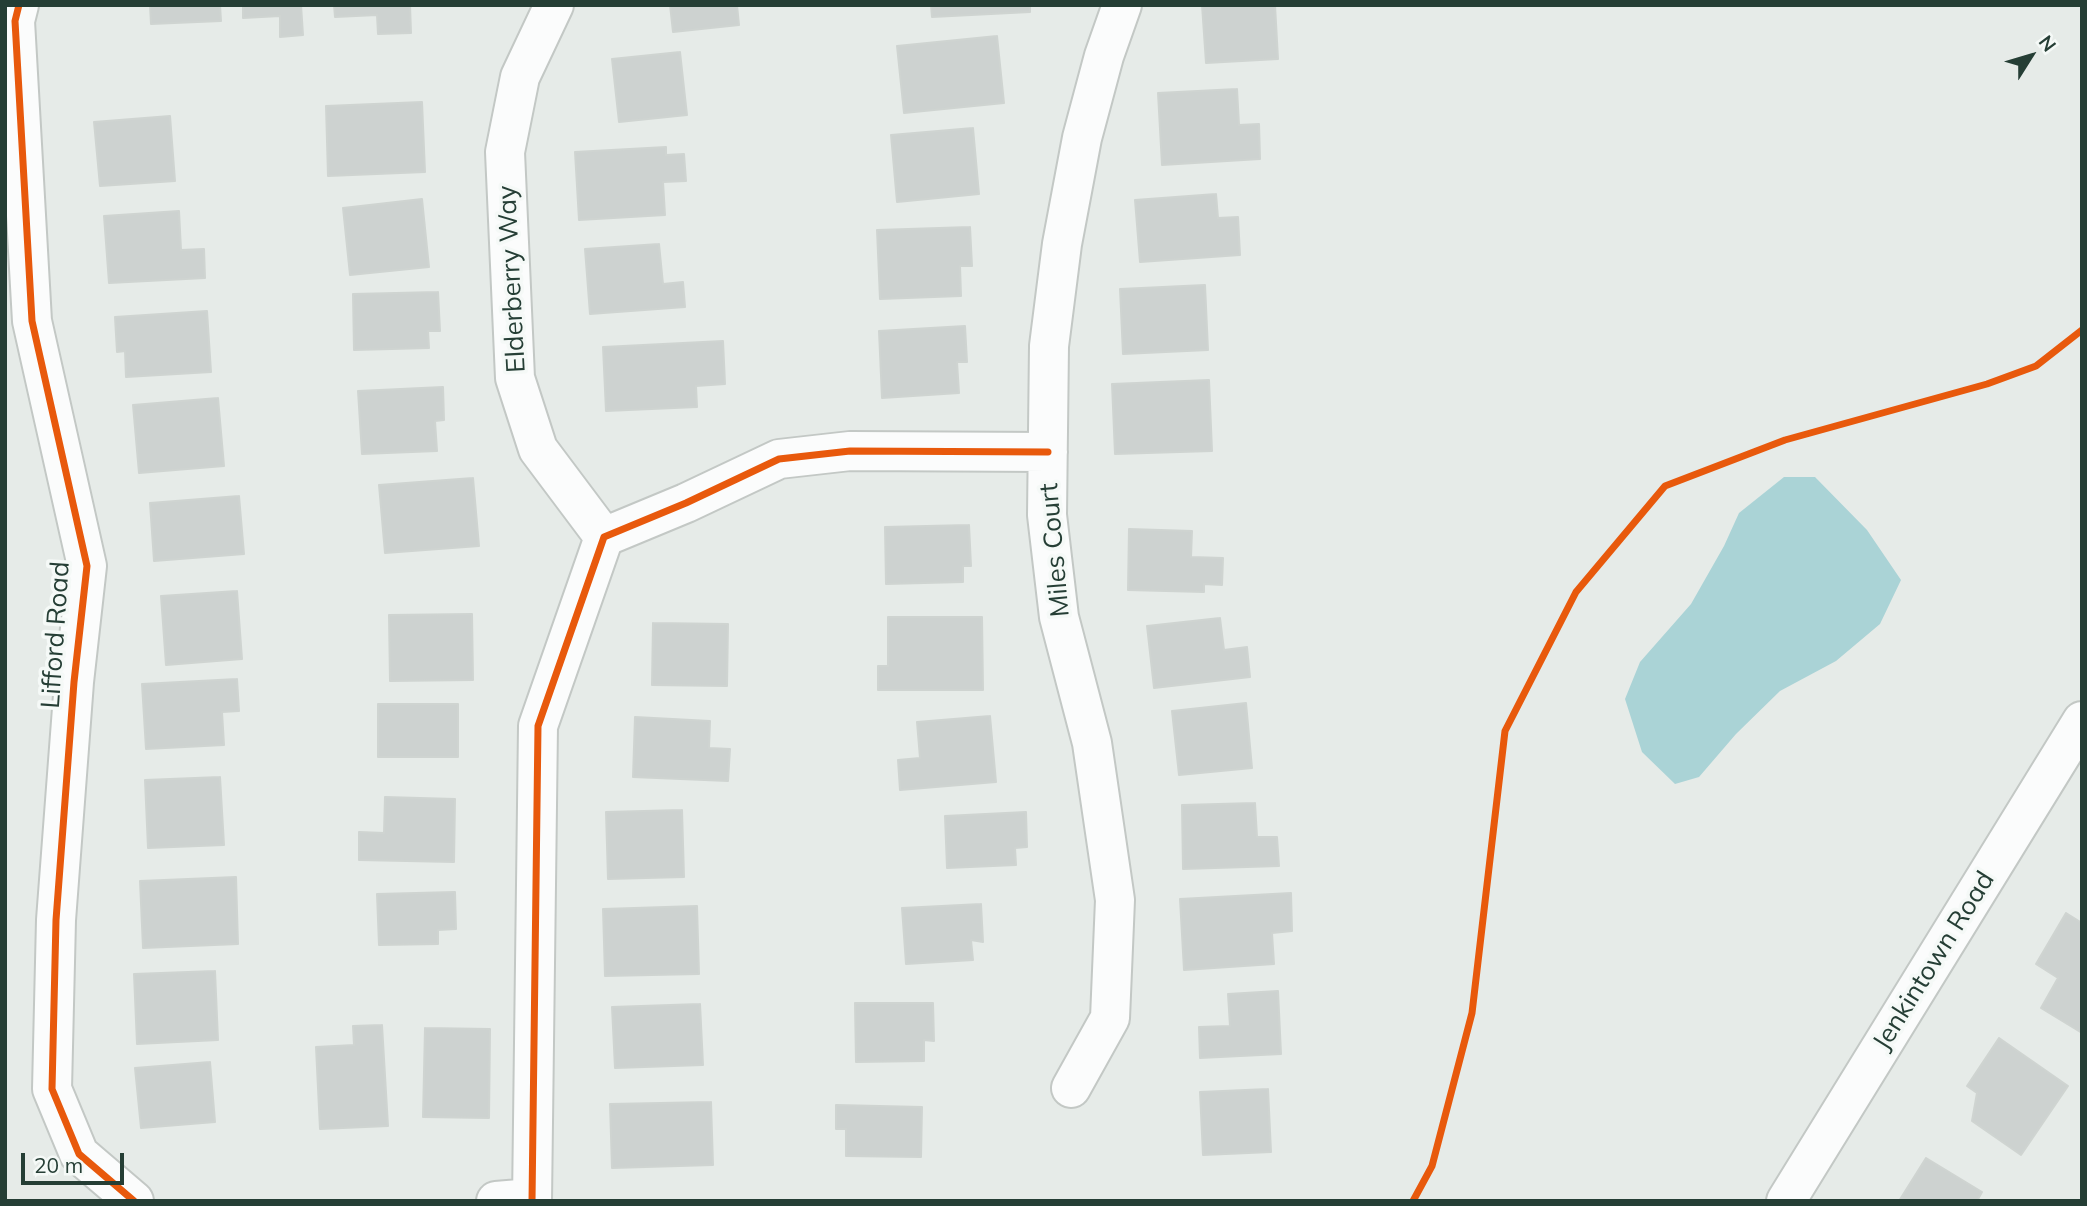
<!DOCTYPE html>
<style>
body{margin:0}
#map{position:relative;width:2087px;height:1206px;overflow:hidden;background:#e6ebe8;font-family:Mulish,sans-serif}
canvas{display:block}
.frame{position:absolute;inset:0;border:7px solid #253e35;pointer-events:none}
.north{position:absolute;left:1996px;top:21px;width:70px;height:70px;-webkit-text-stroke:5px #f5f9f7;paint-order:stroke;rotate:53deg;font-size:19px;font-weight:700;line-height:28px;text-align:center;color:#253e35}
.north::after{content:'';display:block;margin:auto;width:24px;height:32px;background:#253e35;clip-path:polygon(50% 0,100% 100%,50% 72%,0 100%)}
.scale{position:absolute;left:21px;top:1153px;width:103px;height:32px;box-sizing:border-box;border:4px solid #253e35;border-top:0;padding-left:9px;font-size:21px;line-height:24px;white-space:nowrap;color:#253e35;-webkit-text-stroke:5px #f5f9f7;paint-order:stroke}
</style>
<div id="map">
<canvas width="2087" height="1206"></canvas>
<div class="frame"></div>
<div class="north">N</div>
<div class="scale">20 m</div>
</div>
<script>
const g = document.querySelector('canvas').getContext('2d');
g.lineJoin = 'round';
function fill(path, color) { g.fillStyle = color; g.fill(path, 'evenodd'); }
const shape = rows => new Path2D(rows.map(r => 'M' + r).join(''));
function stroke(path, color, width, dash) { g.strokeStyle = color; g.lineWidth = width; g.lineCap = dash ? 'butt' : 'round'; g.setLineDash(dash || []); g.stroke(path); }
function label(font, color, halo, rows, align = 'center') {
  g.font = font + ' Mulish,sans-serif'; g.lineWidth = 7; g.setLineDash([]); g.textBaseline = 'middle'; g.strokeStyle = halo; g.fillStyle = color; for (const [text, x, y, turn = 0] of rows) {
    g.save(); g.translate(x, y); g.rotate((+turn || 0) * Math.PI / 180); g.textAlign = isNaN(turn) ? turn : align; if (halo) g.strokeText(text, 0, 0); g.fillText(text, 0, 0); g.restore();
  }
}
fill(shape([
 [1784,477,1815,477,1867,530,1901,580,1880,624,1836,661,1780,691,1736,734,1699,777,1675,784,1642,752,1625,699,1640,662,1691,604,1724,546,1739,513]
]), '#aad3d6');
const building = shape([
 [150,5,220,5,221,21,151,24,150,5],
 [243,5,301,5,303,35,280,37,280,16,243,18,243,5],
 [334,5,410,5,411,33,378,34,377,15,335,17,334,5],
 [670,5,737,5,739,25,673,32,670,5],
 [931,5,1030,5,1030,12,932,17,931,5],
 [1202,5,1275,5,1278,59,1206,63,1202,5],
 [997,36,1004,103,904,113,897,46,997,36],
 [680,52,687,115,619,122,612,59,680,52],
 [1237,89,1239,125,1259,124,1260,159,1162,165,1158,93,1237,89],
 [422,102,425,172,328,176,326,106,422,102],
 [170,116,175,181,100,186,94,122,170,116],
 [973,128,979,194,897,202,891,135,973,128],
 [666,147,666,155,684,154,686,181,663,182,665,215,579,220,575,152,666,147],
 [1216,194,1218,218,1238,217,1240,255,1140,262,1135,200,1216,194],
 [422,199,429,267,350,275,343,208,422,199],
 [179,211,181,250,204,249,205,278,109,283,104,216,179,211],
 [970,227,972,266,960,266,961,296,880,299,877,230,970,227],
 [659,244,663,284,683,282,685,307,590,314,585,249,659,244],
 [1205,285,1208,350,1123,354,1120,289,1205,285],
 [438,292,440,331,428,331,429,348,354,350,353,294,438,292],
 [207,311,211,372,126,377,125,351,117,352,115,317,207,311],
 [965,326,967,362,957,362,959,393,882,398,879,331,965,326],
 [723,341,725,384,696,386,697,407,606,411,603,347,723,341],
 [1209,380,1212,451,1115,454,1112,384,1209,380],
 [443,387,444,420,435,421,437,451,362,454,358,391,443,387],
 [218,398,224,466,139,473,133,405,218,398],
 [473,478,479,546,385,553,379,485,473,478],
 [239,496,244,554,154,561,150,503,239,496],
 [969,525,971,566,963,566,963,582,886,584,885,527,969,525],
 [1129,529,1192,531,1191,557,1223,558,1222,585,1204,584,1204,592,1128,590,1129,529],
 [237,591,242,659,166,665,161,596,237,591],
 [472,614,473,680,390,681,389,615,472,614],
 [888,617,982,617,983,690,878,690,878,666,888,666,888,617],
 [1220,618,1224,650,1247,647,1250,677,1154,688,1147,626,1220,618],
 [653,623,728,624,727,686,652,685,653,623],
 [237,679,239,711,222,712,224,745,146,749,142,684,237,679],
 [1246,703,1252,768,1179,775,1172,711,1246,703],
 [378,704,458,704,458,757,378,757,378,704],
 [990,716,996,782,900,790,898,760,920,758,917,722,990,716],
 [635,717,710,721,709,748,730,749,728,781,633,777,635,717],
 [220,777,224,845,148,848,145,780,220,777],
 [385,797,455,799,454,862,359,860,359,832,384,833,385,797],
 [1255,803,1257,837,1277,837,1279,866,1183,869,1182,805,1255,803],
 [682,810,684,877,608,879,606,812,682,810],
 [1026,812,1027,847,1015,848,1016,865,947,868,945,816,1026,812],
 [236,877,238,944,143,948,140,881,236,877],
 [455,892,456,929,438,930,438,944,379,945,377,894,455,892],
 [1291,893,1292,931,1272,933,1274,964,1184,970,1180,899,1291,893],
 [981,904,983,942,971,940,973,960,906,964,902,908,981,904],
 [697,906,699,974,605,976,603,909,697,906],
 [2066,913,2082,923,2082,1033,2041,1008,2058,978,2036,964,2066,913],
 [215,971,218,1040,137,1044,134,974,215,971],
 [1278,991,1281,1054,1200,1058,1199,1027,1230,1026,1228,994,1278,991],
 [855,1003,933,1003,934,1041,924,1040,924,1061,856,1062,855,1003],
 [700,1004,703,1065,615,1068,612,1007,700,1004],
 [382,1025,388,1126,320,1129,316,1047,354,1045,353,1026,382,1025],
 [425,1028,490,1029,489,1118,423,1117,425,1028],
 [1999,1038,2068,1086,2021,1155,1972,1121,1977,1093,1967,1086,1999,1038],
 [210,1062,215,1122,141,1128,135,1068,210,1062],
 [1268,1089,1271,1152,1203,1155,1200,1092,1268,1089],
 [711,1102,713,1165,612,1168,610,1104,711,1102],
 [836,1105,922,1107,921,1157,846,1156,846,1129,836,1129,836,1105],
 [1926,1158,1982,1192,1977,1201,1899,1201,1926,1158]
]);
fill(building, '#cdd2d0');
stroke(building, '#cfd4d1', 2);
const minor = shape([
 [19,5,15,21,32,321,87,566,74,682,56,920,52,1089,79,1154,134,1201],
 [554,5,520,77,505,152,515,378,538,449,604,537],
 [1071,1088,1110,1018,1115,900,1092,743,1059,617,1047,515,1049,346,1062,244,1082,138,1104,56,1122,5],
 [496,1201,532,1198],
 [532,1201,538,726,604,537,686,503,779,459,850,451,1048,452],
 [1786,1201,2082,721]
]);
stroke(minor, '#c3c8c5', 42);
stroke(minor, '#fbfcfc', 38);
stroke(shape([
 [19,5,15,21,32,321,87,566,74,682,56,920,52,1089,79,1154,134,1201],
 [532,1201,538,726,604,537,686,503,779,459,850,451,1048,452],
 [1413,1201,1432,1166,1472,1013,1505,731,1576,592,1665,486,1785,440,1987,384,2036,366,2082,330]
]), '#e8590c', 7);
label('26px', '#253e35', '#f5f9f7', [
 ["Elderberry Way",512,279,-93],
 ["Miles Court",1055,550,-95],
 ["Lifford Road",56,635,-86],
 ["Jenkintown Road",1934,961,-58]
]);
</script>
